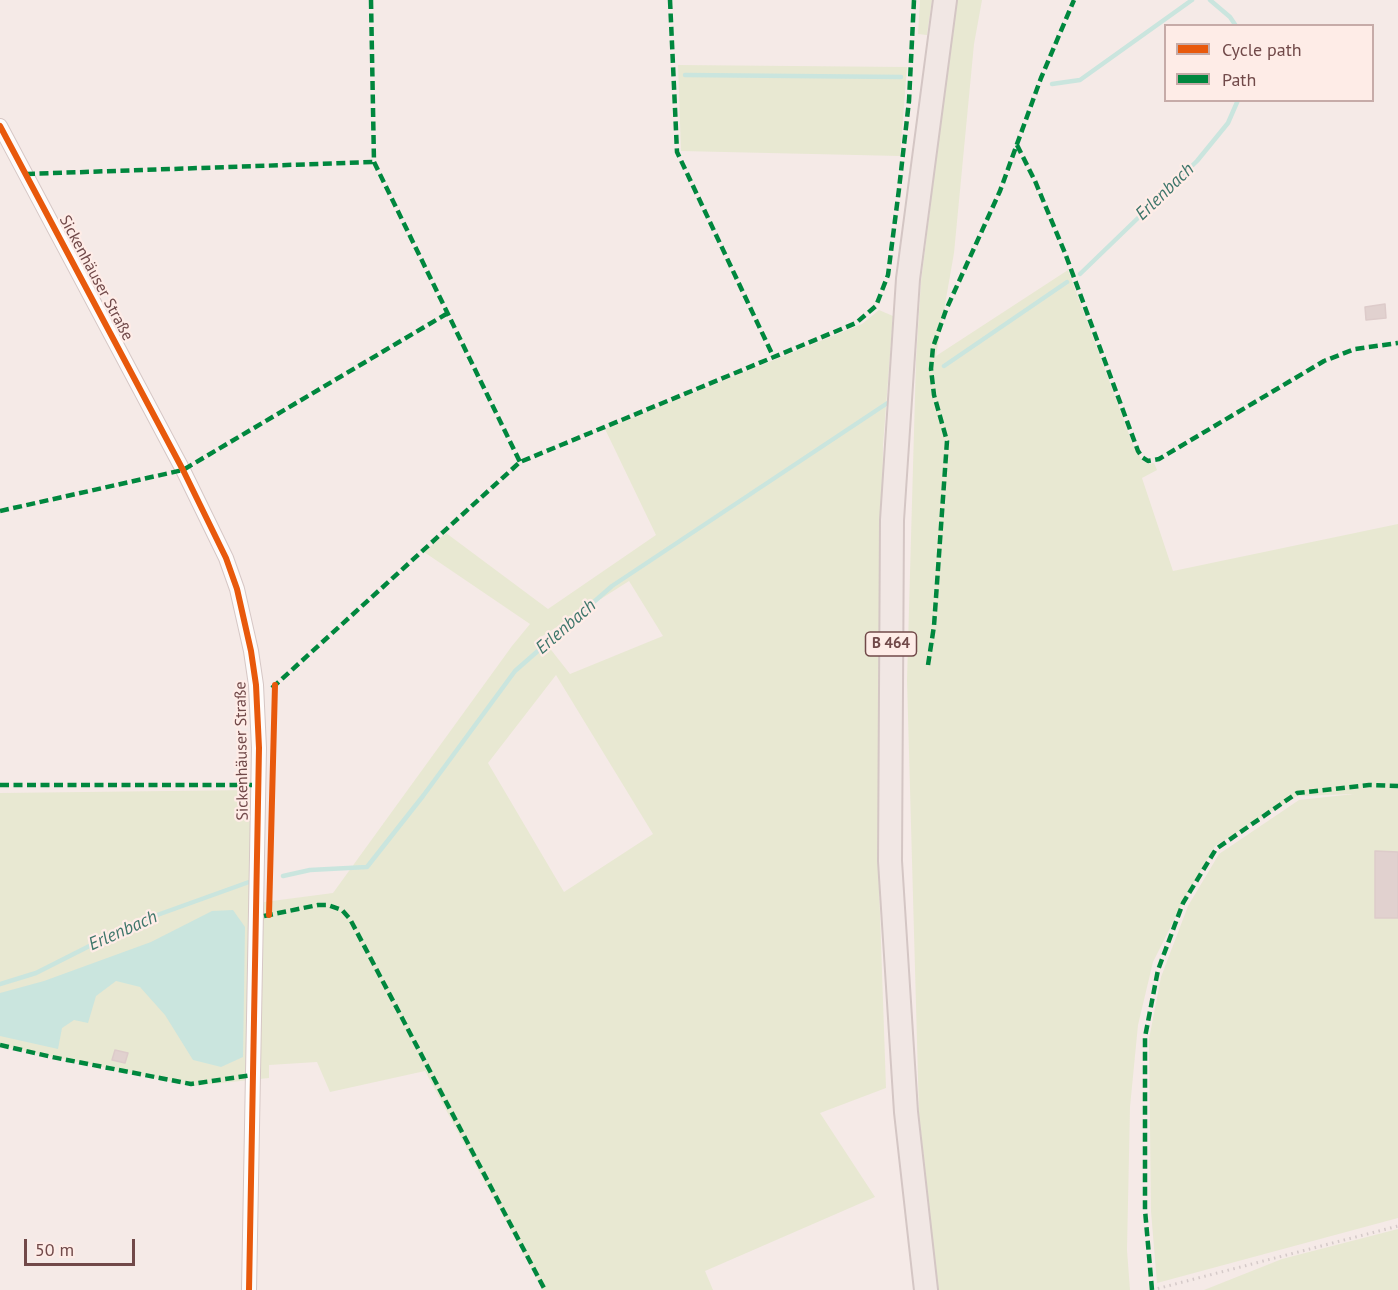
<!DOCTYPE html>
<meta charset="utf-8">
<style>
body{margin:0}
#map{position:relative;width:1398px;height:1290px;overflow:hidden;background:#f5eae7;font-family:"PT Sans",sans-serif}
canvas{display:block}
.legend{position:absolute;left:1164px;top:24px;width:210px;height:78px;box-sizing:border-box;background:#feece7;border:2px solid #c6aba8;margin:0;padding:8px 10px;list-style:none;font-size:18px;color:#714949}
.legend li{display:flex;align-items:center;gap:12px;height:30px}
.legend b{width:30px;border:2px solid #c6aba8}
.scale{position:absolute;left:24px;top:1239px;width:111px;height:27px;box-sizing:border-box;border:3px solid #714949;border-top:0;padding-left:8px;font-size:18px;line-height:21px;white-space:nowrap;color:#714949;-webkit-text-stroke:4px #feece7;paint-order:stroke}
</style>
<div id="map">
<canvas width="1398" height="1290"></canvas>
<ul class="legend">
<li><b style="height:8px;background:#e8590c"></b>Cycle path</li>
<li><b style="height:8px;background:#00873e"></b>Path</li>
</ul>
<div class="scale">50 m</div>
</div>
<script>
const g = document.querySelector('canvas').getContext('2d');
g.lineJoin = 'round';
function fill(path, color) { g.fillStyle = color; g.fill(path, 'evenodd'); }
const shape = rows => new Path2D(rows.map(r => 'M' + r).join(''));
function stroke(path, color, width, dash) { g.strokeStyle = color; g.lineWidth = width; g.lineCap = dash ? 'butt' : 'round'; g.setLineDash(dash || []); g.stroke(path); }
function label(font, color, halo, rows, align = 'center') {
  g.font = font + ' "PT Sans",sans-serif'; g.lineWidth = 4.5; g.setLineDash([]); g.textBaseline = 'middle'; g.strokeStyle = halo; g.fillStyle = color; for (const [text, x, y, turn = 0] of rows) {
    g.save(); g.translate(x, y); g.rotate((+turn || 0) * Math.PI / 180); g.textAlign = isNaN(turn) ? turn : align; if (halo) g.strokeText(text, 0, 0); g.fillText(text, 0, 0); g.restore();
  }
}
fill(shape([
 [920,0,932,0,927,35,918,34],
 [956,0,982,0,974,44,954,253,936,356,1068,270,1133,445,1143,461,1149,464,1154,463,1157,470,1142,478,1173,571,1398,524,1398,1218,1157,1283,1151,1211,1149,1039,1161,977,1188,906,1219,854,1299,800,1354,794,1297,796,1215,846,1184,900,1153,962,1138,1025,1130,1107,1127,1250,1130,1290,938,1290,919,1114,907,680,916,360,921,281],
 [678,65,907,67,900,156,681,151],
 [879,310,893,316,883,446,878,855,886,1088,820,1113,875,1197,705,1271,713,1290,543,1290,425,1071,330,1092,317,1062,269,1065,269,1078,193,1086,0,1046,0,793,253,790,249,904,333,893,512,646,530,624,424,552,446,533,548,609,656,535,605,429,862,324],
 [629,581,663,636,570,674,541,637],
 [556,675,653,834,564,892,488,763],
 [1398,1229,1398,1290,1204,1290,1282,1259]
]), '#e8e8d2');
fill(shape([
 [233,910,245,927,243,1057,221,1067,193,1060,165,1015,140,987,116,981,96,996,88,1023,74,1020,62,1028,58,1049,0,1036,0,993,44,981,151,942,212,911]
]), '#cae5de');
stroke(shape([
 [1210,0,1230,17,1236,26],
 [685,75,901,77],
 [1052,84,1080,80,1192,0],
 [1080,274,1197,161,1228,123,1238,100],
 [944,366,1067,282],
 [283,876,310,870,367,867,423,796,515,671,612,586,892,400],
 [0,984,36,973,135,923,249,882]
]), '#cae5de', 4.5);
const building = shape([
 [1385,304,1386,318,1366,320,1365,307,1385,304],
 [1375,851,1398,852,1398,918,1375,918,1375,851],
 [115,1050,128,1053,125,1063,112,1060,115,1050]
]);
fill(building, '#e1d1cf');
stroke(building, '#ddcbca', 1.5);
const street = shape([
 [0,126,183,470,226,558,237,589,251,651,256,685,259,748,249,1290]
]);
const primary = shape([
 [926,1290,906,1112,890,861,892,520,908,279,945,0]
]);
stroke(street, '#d6c7c5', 16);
stroke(primary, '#d4c6c4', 26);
stroke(shape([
 [1152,1290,1398,1226]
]), '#d5cac9', 3, [1.5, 4.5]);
stroke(street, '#fefcfb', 14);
stroke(primary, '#f1e7e4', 22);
stroke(shape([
 [371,0,374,162,520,462],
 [670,0,677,152,773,356],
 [1017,145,1035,181,1065,253,1138,451,1142,457,1148,461,1159,459,1324,361,1355,349,1398,343],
 [26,174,374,162],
 [0,511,183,470,448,313],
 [928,665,934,626,947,441,934,395,931,369,933,347,946,310,1000,191,1041,78,1074,0],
 [272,688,520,462,856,323,876,306,888,275,899,189,909,101,914,0],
 [0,785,258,785],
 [264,916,318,905,328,905,342,910,350,919,545,1290],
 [0,1045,52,1057,191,1084,253,1075],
 [1152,1290,1145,1210,1145,1037,1158,970,1183,903,1216,849,1297,793,1369,785,1398,786]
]), '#00873e', 4.5, [9, 4.5]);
stroke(shape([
 [0,126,183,470,226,558,237,589,251,651,256,685,259,748,249,1290],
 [269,915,275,685]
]), '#e8590c', 6);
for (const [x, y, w] of [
 [891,644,51]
]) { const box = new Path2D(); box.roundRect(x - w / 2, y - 12, w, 24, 4.5); g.fillStyle = '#feece7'; g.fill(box); stroke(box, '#714949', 1.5); }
label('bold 15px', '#714949', null, [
 ["B 464",891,644]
]);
label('16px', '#714949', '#feece7', [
 ["Sickenhäuser Straße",96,278,62],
 ["Sickenhäuser Straße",242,751,-91]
]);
label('italic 18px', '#3e766b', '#feece7', [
 ["Erlenbach",1165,192,-44],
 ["Erlenbach",566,627,-41],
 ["Erlenbach",123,931,-24]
]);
</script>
